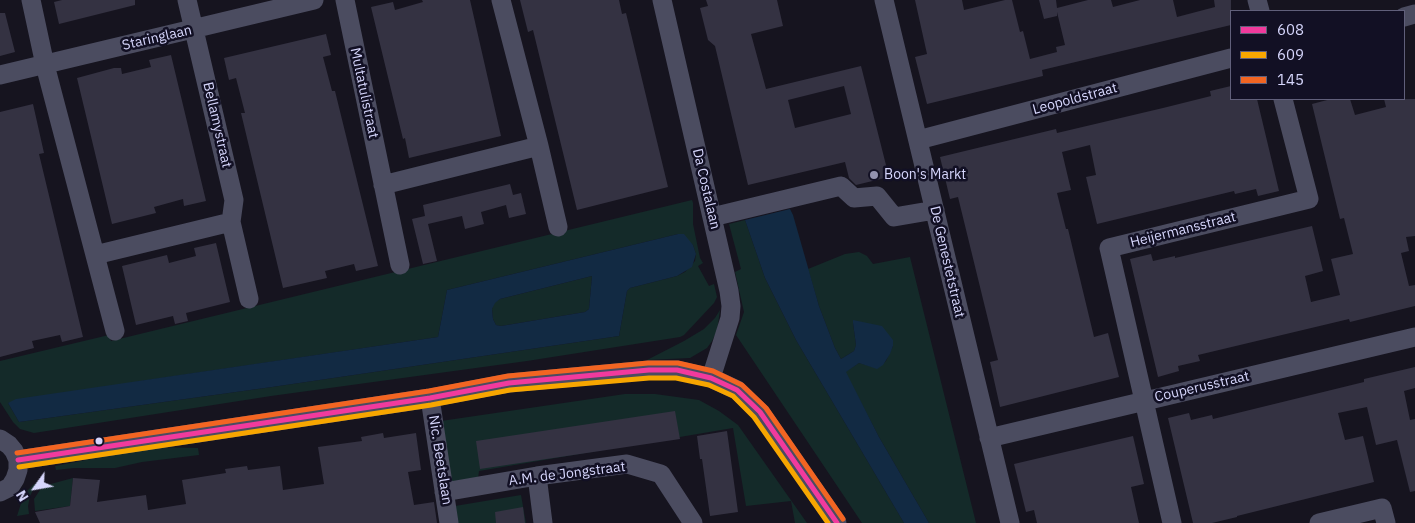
<!DOCTYPE html>
<style>
body{margin:0}
#map{position:relative;width:1415px;height:523px;overflow:hidden;background:#16141f;font-family:"IBM Plex Sans",sans-serif}
canvas{display:block}
.legend{position:absolute;left:1230px;top:10px;width:175px;height:90px;box-sizing:border-box;background:#121024;border:1px solid #605f7a;margin:0;padding:6px 9px;list-style:none;font-size:15px;color:#d6d6fc}
.legend li{display:flex;align-items:center;gap:10px;height:25px}
.legend b{width:25px;border:1px solid #605f7a}
.north{position:absolute;left:10px;top:463px;width:50px;height:50px;-webkit-text-stroke:4px #121024;paint-order:stroke;rotate:238deg;font-size:14px;font-weight:700;line-height:20px;text-align:center;color:#d6d6fc}
.north::after{content:'';display:block;margin:auto;width:18px;height:22px;background:#d6d6fc;clip-path:polygon(50% 0,100% 100%,50% 72%,0 100%)}
</style>
<div id="map">
<canvas width="1415" height="523"></canvas>
<ul class="legend">
<li><b style="height:6px;background:#f13a9d"></b>608</li>
<li><b style="height:6px;background:#f7a600"></b>609</li>
<li><b style="height:6px;background:#f26522"></b>145</li>
</ul>
<div class="north">N</div>
</div>
<script>
const g = document.querySelector('canvas').getContext('2d');
g.lineJoin = 'round';
function fill(path, color) { g.fillStyle = color; g.fill(path, 'evenodd'); }
const shape = rows => new Path2D(rows.map(r => 'M' + r).join(''));
function stroke(path, color, width, dash) { g.strokeStyle = color; g.lineWidth = width; g.lineCap = dash ? 'butt' : 'round'; g.setLineDash(dash || []); g.stroke(path); }
function label(font, color, halo, rows, align = 'center') {
  g.font = font + ' "IBM Plex Sans",sans-serif'; g.lineWidth = 5; g.setLineDash([]); g.textBaseline = 'middle'; g.strokeStyle = halo; g.fillStyle = color; for (const [text, x, y, turn = 0] of rows) {
    g.save(); g.translate(x, y); g.rotate((+turn || 0) * Math.PI / 180); g.textAlign = isNaN(turn) ? turn : align; if (halo) g.strokeText(text, 0, 0); g.fillText(text, 0, 0); g.restore();
  }
}
fill(shape([
 [692,200,693,203,693,224,700,258,703,263,698,266,709,286,714,284,717,297,714,303,684,335,680,337,527,361,271,396,34,433,20,429,13,422,0,402,0,361,109,335,111,341],
 [678,234,693,245,696,254,695,261,685,272,677,276,630,288,627,291,619,336,272,387,19,422,8,403,149,380,438,337,447,290],
 [745,220,765,278,796,340,904,523,862,523,736,335,744,312,735,272,741,269,729,224],
 [859,252,867,256,873,264,910,257,976,523,929,523,879,437,845,372,859,363,877,368,886,361,893,346,853,323,856,345,854,351,841,359,835,348,819,306,808,269,845,254],
 [592,276,589,309,585,312,501,326,496,325,493,319,492,309,494,303,500,299],
 [720,310,717,331,712,341,707,348,690,358,647,360,684,341,704,329,715,318],
 [625,394,655,394,699,400,719,411,738,425,807,523,795,523,791,501,746,506,733,428,479,471,478,479,451,483,441,421],
 [153,447,198,448,199,455,142,462,115,468,74,468,56,470,55,466],
 [73,478,70,506,35,511,34,499,40,490,47,485],
 [43,480,34,488,30,496,28,506,29,514,17,516,24,494,33,485],
 [521,495,526,523,457,523,455,506]
]), '#142a29');
fill(shape([
 [790,209,793,215,819,306,835,348,841,359,854,351,856,345,853,323,853,320,882,326,893,340,893,346,890,354,883,365,877,369,859,363,846,372,879,437,929,523,904,523,796,340,765,278,745,220],
 [678,234,684,234,693,245,696,254,692,267,677,276,630,288,627,291,619,336,272,387,19,422,8,403,16,399,438,337,447,290],
 [592,276,589,309,585,312,501,326,496,325,493,319,492,309,495,303,500,299]
]), '#122a43');
fill(shape([
 [62,0,135,0,135,5,59,24,54,2],
 [422,0,470,0,501,136,409,158,405,138,403,139,371,7,393,2,395,10,423,2],
 [520,0,619,0,622,14,626,13,668,187,577,210,533,30,528,32],
 [706,0,777,0,783,26,751,34,766,89,861,66,889,177,856,185,849,178,845,162,748,185,715,46,708,40,700,8,708,6],
 [844,86,851,114,795,128,788,100],
 [915,0,962,0,964,10,1005,0,1012,0,1020,32,1023,31,1030,59,1057,52,1056,47,1065,45,1057,12,1057,16,1044,19,1039,0,1056,0,1057,8,1088,0,1111,0,1113,7,1140,0,1173,0,1177,17,1215,7,1214,0,1231,0,1231,25,1042,70,1043,76,927,104,915,57,927,54],
 [0,13,5,13,15,52,0,56],
 [326,34,331,55,323,57,332,91,335,91,378,266,356,271,354,264,325,271,327,278,283,288,241,113,245,113,236,78,229,80,224,58],
 [171,55,206,201,184,206,183,199,154,207,156,213,112,224,77,78,114,68,121,68,122,74,151,67,149,60],
 [1231,86,1231,99,1257,99,1279,191,1258,196,1256,189,1235,194,1234,191,1097,224,1086,177,1096,175,1090,145,1062,152,1071,190,1057,193,1066,229,1068,229,1094,337,1108,333,1119,377,1000,407,990,362,998,360,993,340,958,197,950,199,940,157,1056,129,1057,133,1163,108,1211,96,1210,91],
 [1331,99,1350,99,1355,115,1386,107,1384,99,1415,99,1415,236,1406,237,1409,251,1401,253,1409,286,1415,285,1415,306,1350,322,1349,319,1198,355,1200,361,1178,366,1179,371,1158,377,1130,259,1151,254,1153,261,1175,256,1175,258,1312,226,1323,271,1305,276,1311,302,1340,295,1331,259,1353,254,1344,218,1340,219,1312,104],
 [33,104,44,153,39,154,83,337,62,342,60,335,32,341,34,348,0,357,0,112],
 [510,184,513,195,521,193,526,214,509,218,506,205,481,212,484,224,465,229,462,216,428,224,437,261,423,264,412,219,425,216,423,205],
 [216,243,230,302,186,313,188,321,175,324,173,316,136,325,122,266,167,255,169,263,196,256,194,248],
 [1415,367,1415,388,1404,391,1410,420,1415,419,1415,491,1410,492,1397,440,1376,445,1367,407,1338,413,1345,440,1363,436,1374,482,1237,516,1237,517,1212,523,1193,523,1168,418,1189,413,1191,420,1212,415,1213,419,1364,382,1364,379],
 [675,411,680,439,480,469,476,441],
 [727,431,738,512,710,516,702,459,700,459,697,436],
 [383,433,384,438,416,433,421,470,408,472,414,505,434,502,437,523,40,523,35,512,70,506,73,478,100,480,97,502,146,495,148,510,186,504,182,480,226,473,225,469,247,466,248,470,280,466,283,490,324,484,318,447,362,441,361,437],
 [1133,436,1144,484,1131,487,1139,523,1037,523,1034,510,1026,512,1014,464],
 [523,507,525,523,496,523,495,512]
]), '#343242');
stroke(shape([
 [31,0,45,65,115,331],
 [187,0,234,200,231,222,249,299],
 [345,0,400,265],
 [501,0,539,146,558,227],
 [662,0,729,291,731,306,730,318,711,378],
 [884,0,1010,523],
 [1257,0,1260,11],
 [1404,17,1415,14],
 [0,75,314,0],
 [918,140,1231,58],
 [383,185,539,146],
 [712,217,841,186,854,198,877,196,894,217,935,210],
 [95,255,231,222],
 [430,398,449,523],
 [989,438,1415,337],
 [0,439,9,445,14,451,18,460,18,470,15,479,10,487,0,492],
 [18,460,430,398,509,383,649,370,677,370,711,378,737,390,760,412,837,523],
 [537,476,543,523],
 [444,492,537,476,627,464,661,474,693,523],
 [1172,523,1109,248,1309,199,1283,99],
 [1319,523,1382,508,1386,523]
]), '#4b4c60', 19);
stroke(shape([
 [18,460,430,398,509,383,649,370,677,370,711,378,737,390,760,412,837,523]
]), '#f13a9d', 5);
stroke(shape([
 [19,467,431,405,510,390,649,378,676,378,709,385,733,396,754,417,828,523]
]), '#f7a600', 5);
stroke(shape([
 [17,453,429,391,508,376,648,363,678,363,713,371,742,385,766,408,843,519]
]), '#f26522', 5);
for (const [x, y, r, color] of [
 [874,175,5,"#9392af"],
 [99,441,4.5,"#d6d6fc"]
]) { const dot = new Path2D(); dot.arc(x, y, r, 0, 2 * Math.PI); g.fillStyle = color; g.fill(dot); stroke(dot, '#121024', 2); }
label('14px', '#d6d6fc', '#121024', [
 ["Staringlaan",157,38,-13],
 ["Multatulistraat",364,93,78],
 ["Leopoldstraat",1075,99,-15],
 ["Bellamystraat",217,125,77],
 ["Da Costalaan",706,189,77],
 ["Heijermansstraat",1183,230,-14],
 ["De Genestetstraat",947,262,77],
 ["Couperusstraat",1202,387,-13],
 ["Nic. Beetslaan",440,460,81],
 ["A.M. de Jongstraat",567,474,-7]
]);
label('14px', '#d6d6fc', '#121024', [
 ["Boon's Markt",884,175]
], 'left');
</script>
